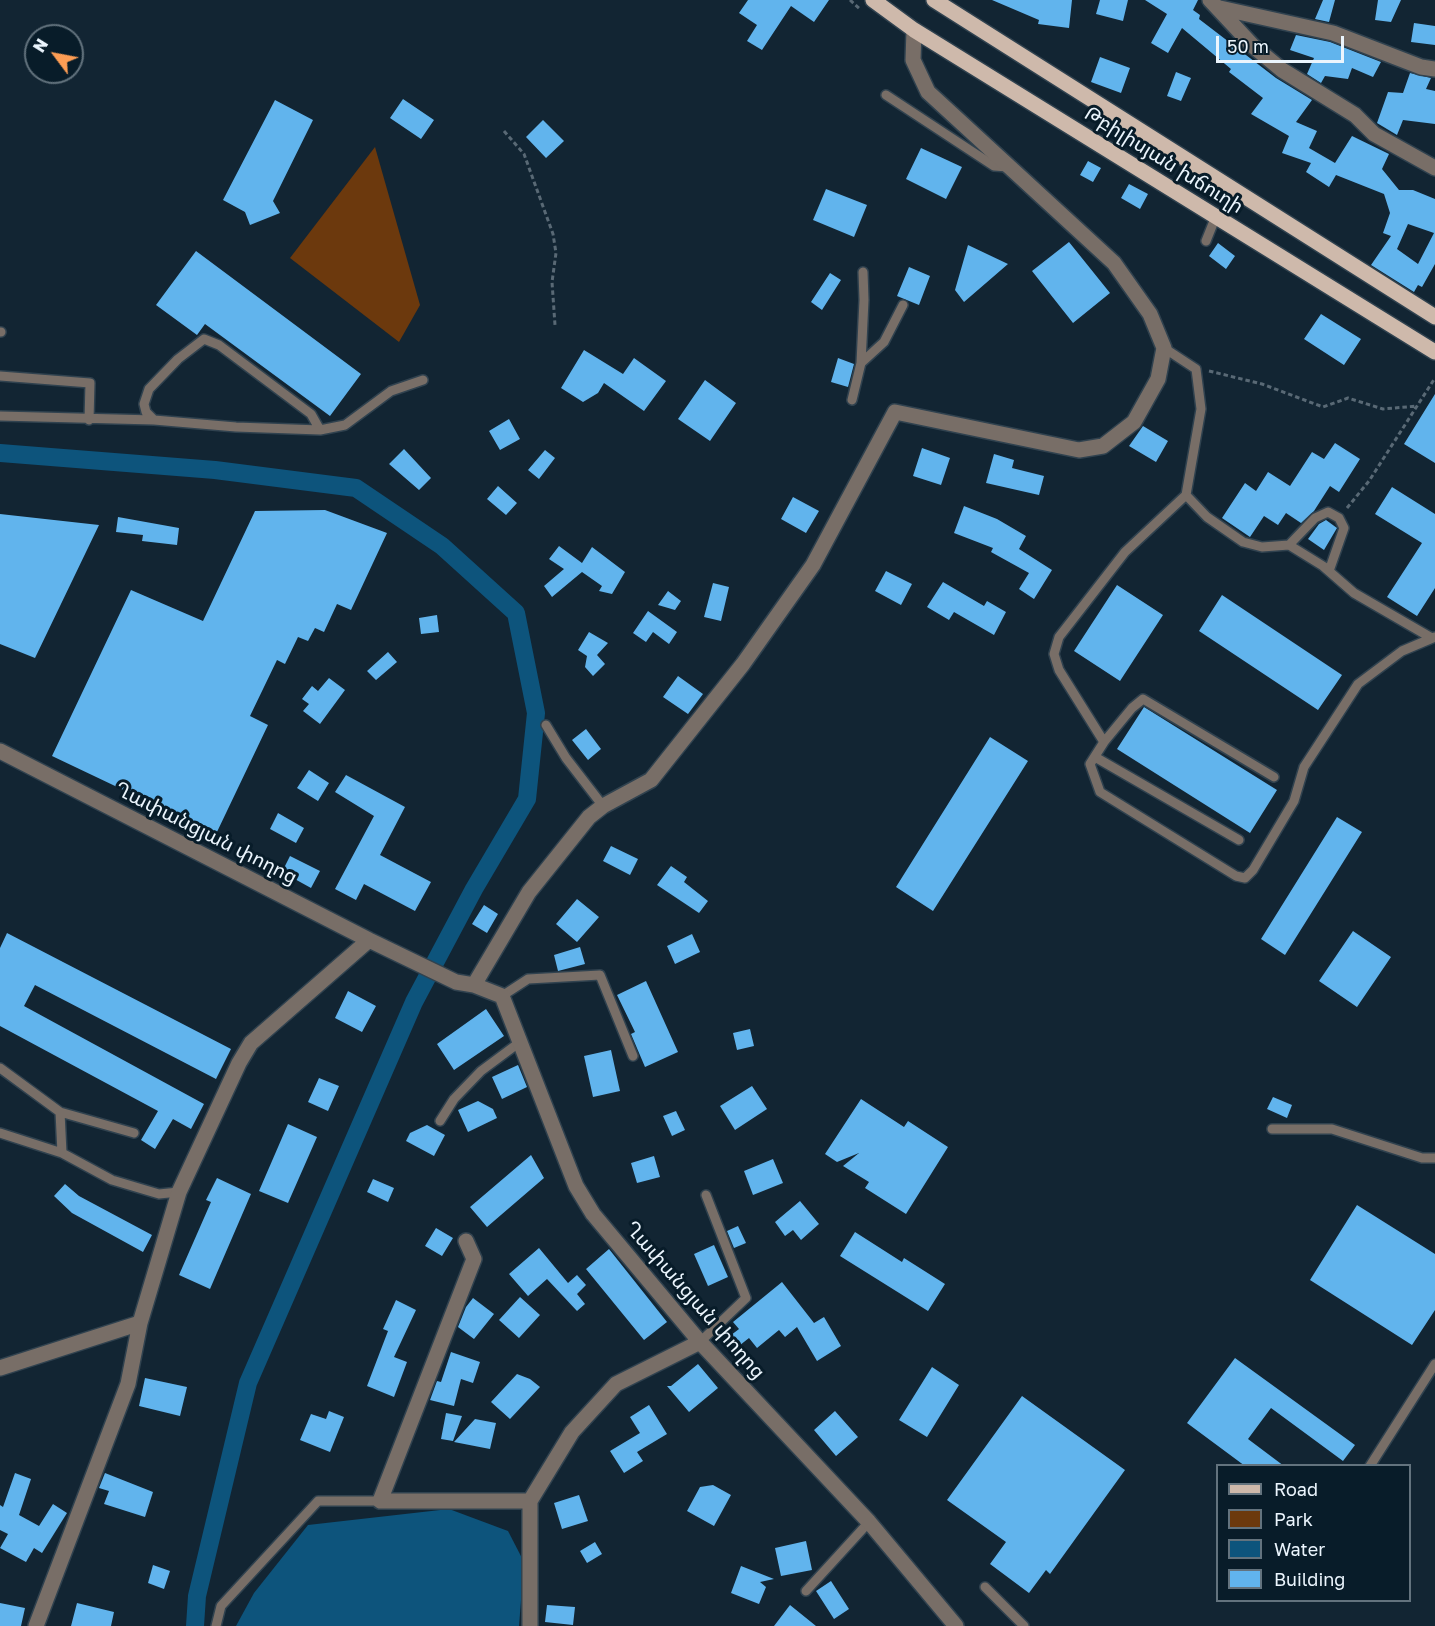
<!DOCTYPE html>
<meta charset="utf-8">
<style>
body{margin:0}
#map{position:relative;width:1435px;height:1626px;overflow:hidden;background:#122533;font-family:"Golos Text",sans-serif}
canvas{display:block}
.legend{position:absolute;left:1216px;top:1464px;width:195px;height:138px;box-sizing:border-box;background:#081c29;border:2px solid #63737e;margin:0;padding:8px 10px;list-style:none;font-size:18px;color:#ebf5fd}
.legend li{display:flex;align-items:center;gap:12px;height:30px}
.legend b{width:30px;border:2px solid #63737e}
.north{position:absolute;left:24px;top:24px;width:60px;height:60px;box-sizing:border-box;background:#081c29;border:2px solid #63737e;border-radius:50%;rotate:302deg;font-size:16px;font-weight:700;line-height:24px;text-align:center;color:#ebf5fd}
.north::after{content:'';display:block;margin:auto;width:21px;height:27px;background:#fd9d54;clip-path:polygon(50% 0,100% 100%,50% 72%,0 100%)}
.scale{position:absolute;left:1216px;top:36px;width:128px;height:27px;box-sizing:border-box;border:3px solid #ebf5fd;border-top:0;padding-left:8px;font-size:18px;line-height:21px;white-space:nowrap;color:#ebf5fd;-webkit-text-stroke:4px #081c29;paint-order:stroke}
</style>
<div id="map">
<canvas width="1435" height="1626"></canvas>
<ul class="legend">
<li><b style="height:8px;background:#ceb9ab"></b>Road</li>
<li><b style="height:16px;background:#6c390d"></b>Park</li>
<li><b style="height:16px;background:#0d547c"></b>Water</li>
<li><b style="height:16px;background:#61b4ed"></b>Building</li>
</ul>
<div class="north">N</div>
<div class="scale">50 m</div>
</div>
<script>
const g = document.querySelector('canvas').getContext('2d');
g.lineJoin = 'round';
function fill(path, color) { g.fillStyle = color; g.fill(path, 'evenodd'); }
const shape = rows => new Path2D(rows.map(r => 'M' + r).join(''));
function stroke(path, color, width, dash) { g.strokeStyle = color; g.lineWidth = width; g.lineCap = dash ? 'butt' : 'round'; g.setLineDash(dash || []); g.stroke(path); }
function label(font, color, halo, rows, align = 'center') {
  g.font = font + ' "Golos Text","Noto Sans Armenian",sans-serif'; g.lineWidth = 6; g.setLineDash([]); g.textBaseline = 'middle'; g.strokeStyle = halo; g.fillStyle = color; for (const [text, x, y, turn = 0] of rows) {
    g.save(); g.translate(x, y); g.rotate((+turn || 0) * Math.PI / 180); g.textAlign = isNaN(turn) ? turn : align; if (halo) g.strokeText(text, 0, 0); g.fillText(text, 0, 0); g.restore();
  }
}
fill(shape([
 [375,147,420,305,399,342,290,258]
]), '#6c390d');
fill(shape([
 [449,1509,508,1531,524,1562,519,1626,236,1626,254,1593,308,1525]
]), '#0d547c');
stroke(shape([
 [0,453,215,470,356,488,442,546,516,613,536,713,527,799,474,889,414,1002,248,1383,197,1596,195,1626]
]), '#0d547c', 18);
fill(shape([
 [748,0,829,0,814,22,791,6,762,50,747,41,757,25,739,13],
 [992,0,1072,0,1069,28,1038,24,1039,20],
 [1100,0,1128,0,1123,21,1096,14],
 [1145,0,1198,0,1193,10,1200,15,1199,19,1276,78,1312,100,1296,122,1317,131,1309,148,1335,163,1352,136,1389,154,1382,169,1399,190,1413,190,1435,199,1435,264,1422,287,1418,285,1414,292,1371,265,1391,236,1383,233,1390,213,1384,194,1336,175,1329,187,1306,172,1311,163,1282,153,1289,136,1251,114,1263,98,1229,72,1231,69,1182,28,1168,53,1151,43,1167,14],
 [1408,224,1434,233,1418,264,1397,249],
 [1323,0,1335,0,1329,22,1315,19],
 [1378,0,1401,0,1391,22,1375,20],
 [1414,23,1435,26,1435,45,1411,42],
 [1296,35,1330,42,1381,62,1373,77,1352,68,1348,79,1325,76,1321,83,1307,74,1314,58,1290,50],
 [1100,57,1130,68,1121,93,1091,82],
 [1176,72,1191,78,1181,101,1167,96],
 [1410,73,1431,78,1426,89,1435,91,1435,124,1403,120,1397,135,1377,123,1388,92,1403,93],
 [403,99,434,120,421,139,390,118],
 [275,100,313,120,273,201,280,213,250,225,245,212,223,200],
 [543,120,564,141,546,158,526,137],
 [921,148,962,167,946,199,906,179],
 [1088,161,1101,168,1093,182,1080,175],
 [1129,184,1148,194,1140,209,1121,198],
 [826,189,867,205,854,237,813,220],
 [1069,242,1110,293,1073,323,1032,271],
 [1218,243,1235,256,1226,269,1209,256],
 [968,245,1008,264,964,302,955,290],
 [196,251,361,374,330,416,205,324,197,335,156,305],
 [909,267,930,276,919,305,897,296],
 [830,273,841,280,822,310,811,302],
 [1321,314,1361,339,1344,365,1304,339],
 [584,350,623,374,634,358,666,381,644,411,604,383,598,393,583,402,561,388],
 [838,358,854,364,848,387,831,382],
 [705,380,736,403,710,441,678,419],
 [1435,394,1435,463,1404,444],
 [509,419,520,439,500,450,489,431],
 [1143,426,1168,441,1156,462,1129,446],
 [1335,443,1360,459,1339,492,1330,486,1314,511,1301,523,1286,513,1278,525,1264,516,1250,537,1222,518,1245,483,1256,491,1268,472,1290,486,1312,452,1324,459],
 [922,448,950,458,941,485,913,476],
 [404,449,431,478,419,490,389,464],
 [545,450,555,458,539,479,528,470],
 [994,454,1014,460,1012,468,1044,476,1039,495,986,483],
 [498,486,517,503,506,515,487,499],
 [1392,487,1435,514,1435,588,1417,616,1387,597,1422,543,1375,514],
 [793,497,819,511,806,533,781,519],
 [964,506,997,519,1026,536,1019,549,1052,570,1034,599,1019,589,1029,573,991,552,993,548,954,533],
 [325,510,387,533,351,610,337,604,324,632,315,628,308,641,298,637,285,664,277,660,250,716,268,725,216,834,52,756,131,590,203,621,255,511],
 [0,514,99,525,35,658,0,644],
 [118,517,179,528,177,545,142,541,143,535,116,532],
 [1326,520,1337,528,1324,550,1308,539,1319,524],
 [559,546,582,563,592,547,625,572,612,594,599,591,602,586,582,572,552,597,544,586,564,569,549,559],
 [886,571,912,584,901,605,875,591],
 [943,582,984,606,987,601,1006,612,994,635,954,612,949,620,927,607],
 [713,583,729,587,721,621,704,617],
 [1117,585,1163,615,1120,681,1074,651],
 [668,591,681,601,675,610,658,605],
 [1222,595,1342,675,1318,710,1199,631],
 [648,611,677,632,669,644,653,632,646,642,633,633],
 [437,615,439,632,421,634,419,618],
 [589,632,608,643,597,655,605,664,593,676,585,667,587,656,578,650],
 [388,652,397,662,376,680,367,671],
 [678,676,703,694,688,714,663,697],
 [329,678,345,690,320,724,303,711,309,704,302,699,312,686,318,691],
 [1144,707,1277,790,1250,833,1117,749],
 [586,729,601,749,588,760,572,740],
 [990,737,1028,761,933,911,896,887],
 [309,770,329,783,318,801,297,788],
 [346,775,405,807,380,855,431,882,415,911,364,884,356,900,335,889,374,816,335,792],
 [278,813,304,828,296,843,270,829],
 [1337,817,1362,832,1285,955,1261,939],
 [611,846,638,859,630,875,603,861],
 [290,856,320,871,311,888,282,872],
 [671,866,687,877,684,882,708,901,699,913,657,885],
 [577,899,599,917,577,942,556,924],
 [484,905,498,914,487,933,472,924],
 [1353,931,1391,957,1357,1007,1319,981],
 [7,933,231,1049,216,1079,35,985,24,1006,204,1104,191,1129,173,1119,155,1149,141,1140,158,1111,0,1026,0,948],
 [692,934,700,952,675,964,667,946],
 [580,947,585,964,558,971,554,955],
 [646,981,678,1052,645,1067,631,1034,635,1032,617,995],
 [348,991,376,1006,362,1032,335,1018],
 [486,1009,504,1036,454,1070,437,1044],
 [750,1029,754,1046,737,1050,733,1033],
 [611,1050,620,1091,593,1097,584,1056],
 [518,1065,527,1087,502,1099,492,1077],
 [319,1078,339,1086,328,1111,308,1102],
 [752,1086,767,1109,735,1130,720,1106],
 [1273,1097,1292,1105,1287,1118,1267,1109],
 [861,1099,904,1127,908,1121,948,1147,906,1214,865,1188,869,1182,843,1166,859,1153,837,1162,825,1154],
 [478,1101,493,1109,497,1118,468,1132,458,1110],
 [676,1111,685,1130,672,1136,663,1116],
 [288,1124,317,1137,288,1203,259,1191],
 [427,1125,445,1135,434,1156,406,1141,410,1133],
 [531,1155,544,1178,487,1227,470,1207],
 [654,1156,660,1177,637,1183,631,1163],
 [773,1159,783,1183,753,1195,744,1171],
 [217,1178,251,1194,210,1289,179,1275,211,1202,206,1200],
 [373,1179,394,1188,388,1202,367,1192],
 [65,1184,79,1196,152,1235,143,1252,72,1213,54,1196],
 [800,1201,819,1224,801,1240,793,1230,785,1236,775,1222],
 [1357,1205,1435,1254,1435,1310,1412,1345,1310,1280],
 [738,1226,746,1243,734,1248,727,1231],
 [436,1228,453,1238,442,1256,425,1246],
 [855,1232,902,1262,904,1258,945,1284,928,1311,840,1256],
 [714,1245,728,1277,708,1286,694,1254],
 [539,1248,568,1283,577,1275,586,1285,577,1294,585,1304,577,1311,547,1279,528,1296,509,1274],
 [609,1249,667,1322,644,1340,586,1269],
 [782,1282,814,1323,824,1317,841,1346,817,1361,797,1327,785,1337,779,1330,757,1348,749,1338,730,1353,722,1342,739,1329,733,1322],
 [520,1297,540,1315,519,1338,499,1320],
 [473,1298,494,1314,474,1339,458,1327,466,1307],
 [396,1300,416,1310,394,1357,407,1362,394,1397,367,1386,388,1331,383,1329],
 [451,1352,480,1362,473,1383,461,1379,454,1406,430,1400,437,1381,441,1382],
 [1235,1358,1355,1445,1343,1461,1271,1408,1248,1439,1284,1466,1245,1466,1187,1423],
 [698,1364,718,1388,689,1412,667,1386,671,1386],
 [932,1367,959,1385,927,1437,899,1420],
 [517,1374,530,1379,540,1387,510,1419,491,1402],
 [145,1378,187,1387,180,1416,139,1406],
 [1022,1396,1125,1470,1050,1574,1046,1570,1029,1593,990,1564,1006,1542,947,1500],
 [649,1405,667,1434,637,1452,643,1461,624,1473,610,1451,640,1433,630,1417],
 [329,1411,344,1417,330,1452,300,1440,311,1414,326,1419],
 [835,1411,858,1437,836,1456,814,1430],
 [446,1413,462,1416,453,1441,441,1439],
 [475,1419,496,1423,490,1449,454,1442],
 [15,1473,31,1479,19,1515,39,1526,53,1504,67,1513,42,1553,34,1548,26,1562,0,1548,8,1534,0,1530,0,1505,3,1507],
 [105,1473,153,1492,145,1517,104,1504,109,1491,99,1488],
 [713,1485,731,1495,714,1526,687,1511,700,1487],
 [579,1495,588,1521,562,1529,554,1503],
 [806,1541,812,1570,781,1576,775,1548],
 [595,1542,602,1554,587,1563,580,1551],
 [153,1565,170,1571,164,1589,148,1583],
 [741,1566,774,1579,760,1582,766,1587,759,1604,731,1593],
 [831,1581,849,1609,834,1619,816,1591],
 [0,1603,25,1608,21,1626,0,1626],
 [77,1603,114,1612,111,1626,71,1626],
 [547,1605,575,1607,573,1625,545,1622],
 [790,1605,816,1626,774,1626]
]), '#61b4ed');
const service = shape([
 [886,95,994,166,1008,167],
 [1206,241,1216,216],
 [0,332,1,332],
 [861,363,884,342,903,305],
 [0,376,90,383,89,420],
 [852,400,861,363,864,300,863,272],
 [0,416,154,420,236,427,320,430,345,425,391,391,423,380],
 [154,420,146,412,144,404,149,389,178,359,204,339,219,345,311,414,320,430],
 [1186,495,1207,517,1243,542,1262,547,1289,545,1323,566,1354,593,1430,637],
 [1289,545,1315,518,1328,512,1339,518,1344,528,1329,571],
 [546,725,566,758,603,806],
 [1104,742,1059,670,1054,654,1059,637,1125,552,1186,495,1201,409,1196,369,1164,348],
 [1095,757,1239,840],
 [1274,777,1143,699,1132,708,1104,742,1090,764,1100,792,1236,876,1245,878,1253,870,1294,801,1304,767,1358,684,1402,651,1435,637],
 [502,996,528,979,600,975,633,1056],
 [0,1068,60,1112,134,1133],
 [60,1112,62,1153],
 [440,1121,454,1099,481,1071,520,1042],
 [1272,1129,1332,1129,1422,1158,1435,1158],
 [0,1133,62,1153,112,1180,159,1194,179,1192],
 [700,1342,746,1298,706,1195],
 [1370,1466,1435,1364],
 [985,1587,1024,1626],
 [806,1591,869,1522],
 [216,1626,221,1606,318,1501,380,1501]
]);
const minor = shape([
 [1210,0,1253,46,1282,70,1355,115,1374,134,1435,168],
 [1220,8,1333,33,1421,67,1435,69],
 [0,751,369,940,456,982,474,985,502,996,576,1186,593,1214,700,1342,869,1522,956,1626],
 [474,985,529,892,589,817,603,806,651,780,743,664,813,565,895,412,1079,450,1103,446,1134,422,1158,379,1164,348,1150,314,1114,263,928,92,913,60,914,30],
 [466,1241,474,1259,380,1501,530,1501],
 [0,1368,140,1323],
 [36,1626,128,1384,140,1323,179,1192,239,1063,251,1043,369,940],
 [530,1626,530,1501,572,1432,616,1384,700,1342]
]);
const primary = shape([
 [873,0,914,30,1435,352],
 [934,0,1435,317]
]);
stroke(service, '#30424f', 12);
stroke(minor, '#30424f', 18);
stroke(primary, '#30424f', 18);
stroke(shape([
 [850,0,860,9],
 [504,131,524,154,553,234,556,253,552,282,555,325],
 [1209,371,1262,384,1323,407,1348,398,1383,409,1417,406],
 [1347,508,1369,481,1435,378]
]), '#596975', 3, [4.5, 3]);
stroke(service, '#786e67', 9);
stroke(minor, '#786e67', 15);
stroke(primary, '#ceb9ab', 15);
label('20px', '#ebf5fd', '#081c29', [
 ["Թբիլիսյան խճուղի",1164,160,32],
 ["Ղափանցյան փողոց",206,833,27],
 ["Ղափանցյան փողոց",695,1300,49]
]);
</script>
